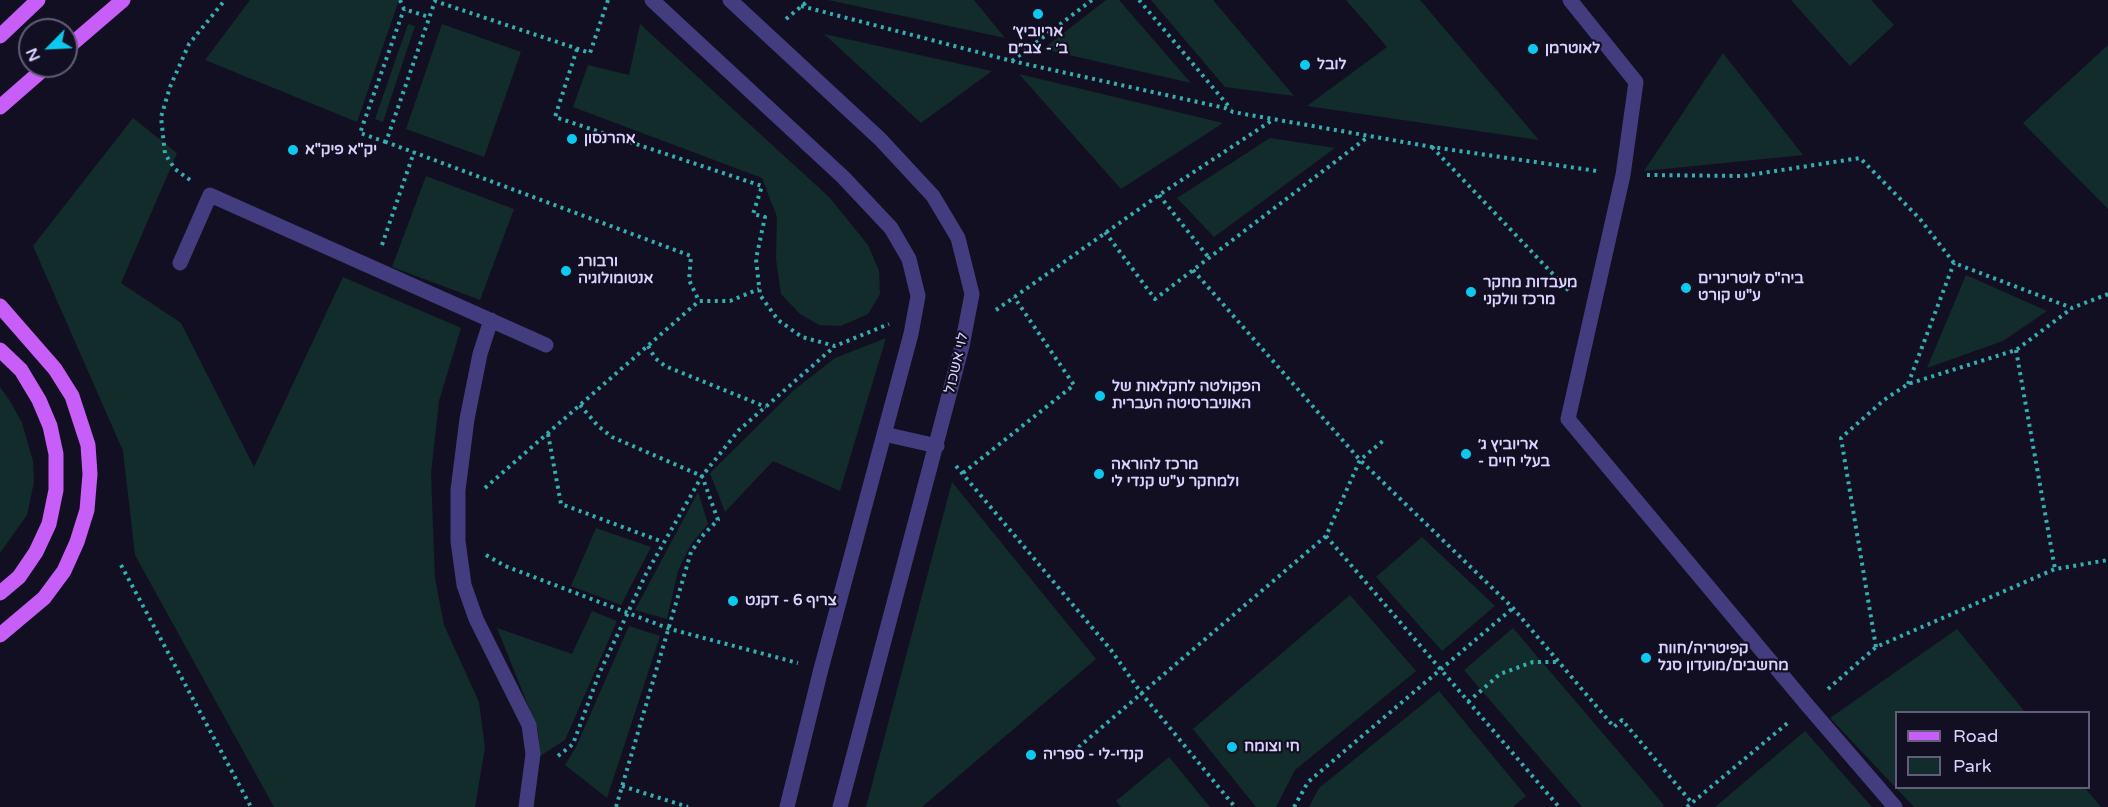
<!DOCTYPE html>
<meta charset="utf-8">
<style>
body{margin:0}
#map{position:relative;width:2108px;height:807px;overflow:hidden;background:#130f22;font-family:"Varela Round",sans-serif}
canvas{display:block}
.legend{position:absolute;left:1895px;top:711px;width:195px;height:78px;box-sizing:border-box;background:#130f22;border:2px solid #625d7a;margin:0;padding:8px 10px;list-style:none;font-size:18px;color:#d9d2fd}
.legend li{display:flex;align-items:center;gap:12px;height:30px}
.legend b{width:30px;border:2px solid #625d7a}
.north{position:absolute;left:18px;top:18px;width:60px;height:60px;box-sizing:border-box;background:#130f22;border:2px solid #625d7a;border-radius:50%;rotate:246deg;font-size:16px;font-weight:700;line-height:24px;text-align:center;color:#d9d2fd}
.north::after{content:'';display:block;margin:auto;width:21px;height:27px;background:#0ccaef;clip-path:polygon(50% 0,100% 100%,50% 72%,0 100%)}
</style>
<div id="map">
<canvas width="2108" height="807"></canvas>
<ul class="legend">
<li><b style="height:8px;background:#c75ef7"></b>Road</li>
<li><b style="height:16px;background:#122b2b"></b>Park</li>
</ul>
<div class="north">N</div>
</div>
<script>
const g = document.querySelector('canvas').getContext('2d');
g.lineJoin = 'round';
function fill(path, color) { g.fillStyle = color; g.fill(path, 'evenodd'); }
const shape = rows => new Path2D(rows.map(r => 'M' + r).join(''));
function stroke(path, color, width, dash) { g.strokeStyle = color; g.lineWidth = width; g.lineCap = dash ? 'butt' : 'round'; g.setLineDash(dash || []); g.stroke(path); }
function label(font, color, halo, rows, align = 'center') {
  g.font = font + ' "Varela Round",Heebo,sans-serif'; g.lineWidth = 4.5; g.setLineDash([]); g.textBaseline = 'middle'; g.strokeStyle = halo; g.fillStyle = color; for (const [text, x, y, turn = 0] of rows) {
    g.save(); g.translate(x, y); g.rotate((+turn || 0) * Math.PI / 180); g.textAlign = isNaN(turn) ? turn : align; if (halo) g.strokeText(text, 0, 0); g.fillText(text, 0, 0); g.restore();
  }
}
fill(shape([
 [250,0,399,0,357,122,205,60],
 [828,0,974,0,1005,38],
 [1106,0,1119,0,1191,83,1043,49],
 [1151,0,1213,0,1294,96,1225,87],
 [1346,0,1420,0,1539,140,1307,106,1387,47],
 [1791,0,1871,0,1894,25,1850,66],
 [408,24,415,26,383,122,375,119],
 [442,24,521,52,484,157,406,129],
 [640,24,829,197,868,245,879,271,880,294,868,314,841,326,819,325,800,314,781,294,776,259,777,217,762,178,573,107,588,65,629,75],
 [824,34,992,71,921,123],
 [2108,45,2108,209,2023,123],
 [1723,53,1803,155,1644,171],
 [1019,74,1223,123,1121,189],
 [133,118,177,153,121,283,181,323,254,467,343,277,461,328,439,401,431,473,435,578,444,625,479,702,485,748,475,807,274,807,135,555,123,451,33,246],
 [1270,138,1335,148,1214,237,1177,198],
 [426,176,514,209,480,300,392,267],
 [1966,275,2047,311,2003,341,1927,368],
 [886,338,840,491,773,461,725,512,710,473,794,390,835,358],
 [0,387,10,401,22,423,33,461,34,482,27,515,0,553],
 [952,482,1096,659,922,807,866,807],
 [698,492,708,524,691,544,678,571,667,619,635,610],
 [596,528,651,547,621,605,571,586],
 [1422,537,1495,606,1442,651,1376,577],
 [1350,595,1416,671,1295,770,1276,807,1256,807,1193,729],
 [592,611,617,621,565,740,540,756,538,730,497,628,572,654],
 [629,626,660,636,607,798,565,765,576,747],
 [1513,628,1664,805,1662,807,1582,807,1464,670],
 [1957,629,2025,712,1896,712,1896,788,2085,788,2101,807,1914,807,1830,718],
 [1439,691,1526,796,1513,807,1309,807,1319,788],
 [1805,731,1872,807,1715,807],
 [1169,757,1210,807,1121,807,1116,801]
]), '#122b2b');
stroke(shape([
 [400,0,404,9,429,17],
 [608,0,590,53,435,1,386,142,691,256,689,280,699,301],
 [1139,0,1231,109],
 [801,6,1012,61,1225,108,1233,112,1432,147,1597,171],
 [786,19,809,0],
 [577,49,555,117,762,186,753,214,765,217,756,259,760,295,778,320,802,337,835,346,889,324],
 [1012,61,1092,0],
 [386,142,360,133,404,9],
 [1432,147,1570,292],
 [1647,175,1743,176,1860,158,1920,219,1954,263,2072,308,2108,294],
 [190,180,175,169,165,154,161,117,170,87,189,44,225,0],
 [1159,195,1209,258],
 [1105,232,1155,299,1369,136],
 [382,245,414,152],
 [1193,270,1360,460,1513,608,1614,727,1622,720,1692,803],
 [996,310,1159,195,1274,119],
 [648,346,655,358,665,366,766,407],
 [2016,350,2055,569],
 [1908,384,1954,263],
 [580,405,598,426,612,437,702,476,718,520,704,534,691,552,616,807],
 [548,434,561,504,663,542],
 [956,466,1111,650,1142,694,1235,807],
 [963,473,1074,385,1014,297],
 [485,488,699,301,730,301,759,289],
 [1326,536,1559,807],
 [486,555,505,566,670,629,798,663],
 [121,565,251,807],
 [1876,647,1841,438,1884,400,1908,384,2016,350,2071,309],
 [1828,689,1876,647,2055,569,2108,560],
 [1468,702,1500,674,1533,662,1558,662],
 [558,756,573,744,599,674,646,574,702,476,739,430,834,347],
 [1067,757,1326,536,1360,460,1384,440],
 [622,786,688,807],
 [1294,807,1308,782,1513,608],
 [1687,807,1790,721]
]), '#34aeae', 4, [3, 4.5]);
stroke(shape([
 [1570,0,1636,82,1623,175,1568,419,1808,706,1895,807],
 [180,263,210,195,546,345],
 [491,320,480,354,467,419,458,490,458,541,464,585,476,619,529,725,533,754,526,807]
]), '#433c7e', 15);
stroke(shape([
 [652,0,843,177,891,228,909,259,918,296,911,334,821,669,787,807],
 [730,0,880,139,933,196,958,238,972,294,962,346,840,807],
 [884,434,937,446]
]), '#433c7e', 15);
stroke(shape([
 [0,36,38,0],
 [66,49,123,0],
 [0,107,47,66],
 [0,306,55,369,72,396,88,445,90,474,87,510,77,542,64,571,44,598,0,635],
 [0,350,21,370,39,400,50,426,56,454,56,490,49,524,36,552,19,577,0,593]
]), '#c75ef7', 15);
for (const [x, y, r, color] of [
 [1038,14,6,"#0ccaef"],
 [1533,49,6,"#0ccaef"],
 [1305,65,6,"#0ccaef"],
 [572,139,6,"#0ccaef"],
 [293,150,6,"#0ccaef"],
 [566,271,6,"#0ccaef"],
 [1686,288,6,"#0ccaef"],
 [1471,292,6,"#0ccaef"],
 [1100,396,6,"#0ccaef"],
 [1466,454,6,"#0ccaef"],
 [1099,474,6,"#0ccaef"],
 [733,601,6,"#0ccaef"],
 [1646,658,6,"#0ccaef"],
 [1232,747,6,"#0ccaef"],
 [1031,755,6,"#0ccaef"]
]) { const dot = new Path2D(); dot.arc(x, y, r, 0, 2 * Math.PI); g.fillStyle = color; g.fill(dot); stroke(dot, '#130f22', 2); }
label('bold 15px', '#d9d2fd', '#130f22', [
 ["אריוביץ׳",1038,32,"center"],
 ["ב׳ - צב״ם",1038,49,"center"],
 ["לאוטרמן",1545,49],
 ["לובל",1317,65],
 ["אהרנסון",584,139],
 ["יק\"א פיק\"א",305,150],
 ["ורבורג",578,262],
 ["אנטומולוגיה",578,279],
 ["ביה\"ס לוטרינרים",1698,279],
 ["ע\"ש קורט",1698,296],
 ["מעבדות מחקר",1483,283],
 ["מרכז וולקני",1483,300],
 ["הפקולטה לחקלאות של",1112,387],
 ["האוניברסיטה העברית",1112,404],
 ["אריוביץ ג׳",1478,445],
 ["- בעלי חיים",1478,462],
 ["מרכז להוראה",1111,465],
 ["ולמחקר ע\"ש קנדי לי",1111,482],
 ["צריף 6 - דקנט",745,601],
 ["קפיטריה/חוות",1658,649],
 ["מחשבים/מועדון סגל",1658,666],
 ["חי וצומח",1244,747],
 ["קנדי-לי - ספריה",1043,755]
], 'left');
label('15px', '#d9d2fd', '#130f22', [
 ["לוי אשכול",957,363,-77]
]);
</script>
